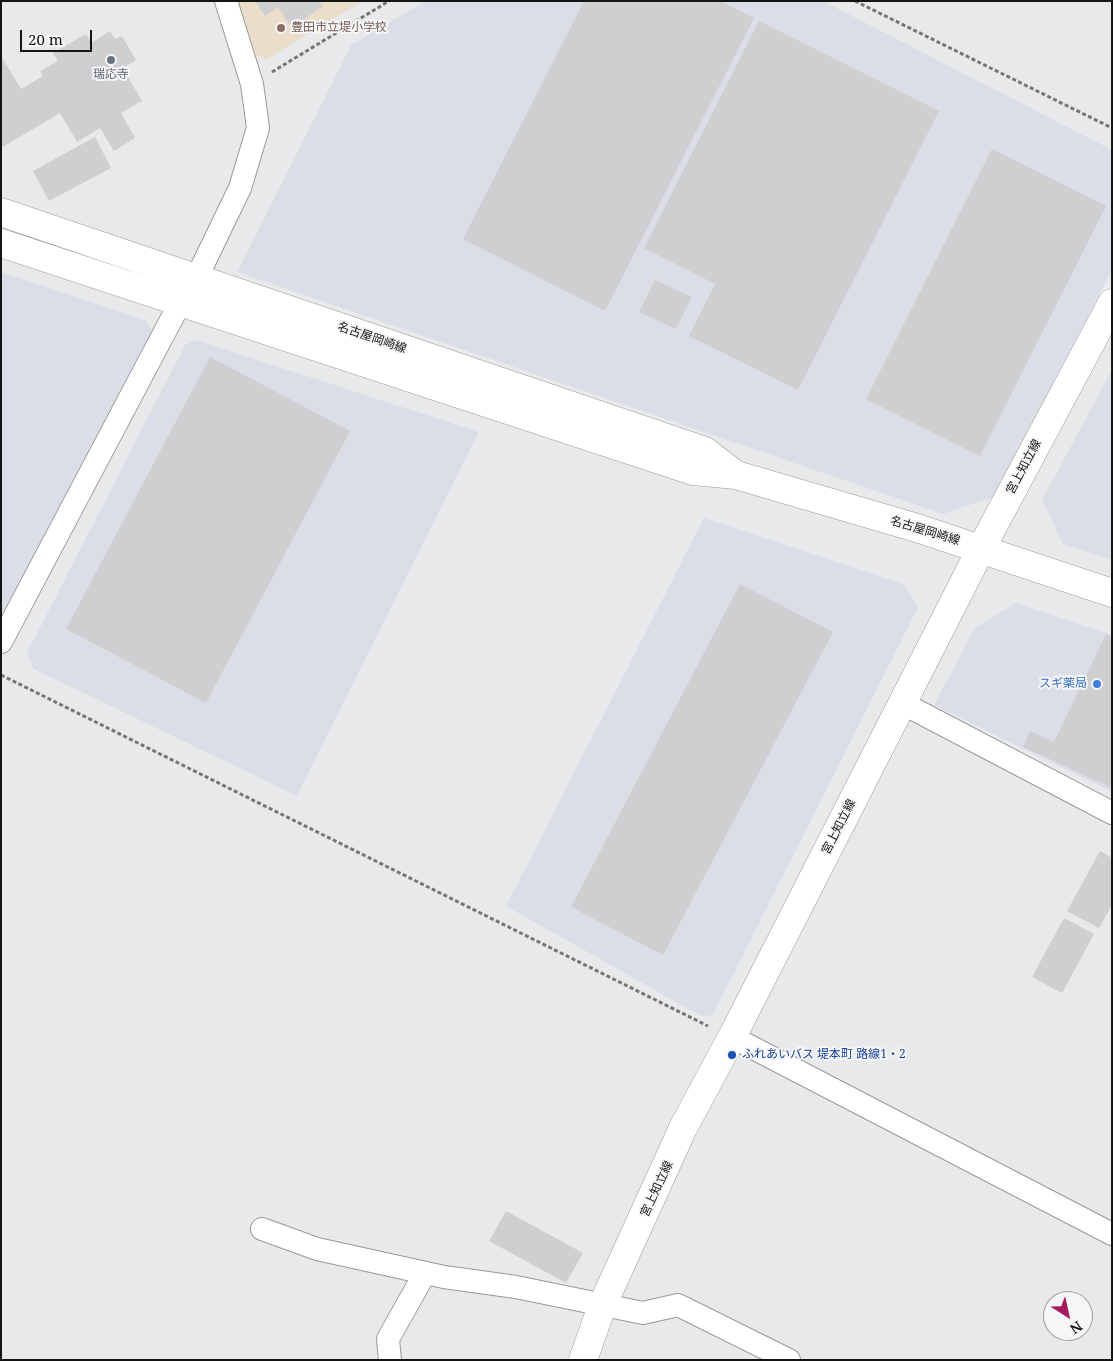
<!DOCTYPE html>
<meta charset="utf-8">
<style>
body{margin:0}
#map{position:relative;width:1113px;height:1361px;overflow:hidden;background:#e8e9eb;font-family:"Noto Serif",serif}
canvas{display:block}
.frame{position:absolute;inset:0;border:2px solid #131414;pointer-events:none}
.north{position:absolute;left:1043px;top:1291px;width:50px;height:50px;box-sizing:border-box;background:#f6f6f9;border:1px solid #9b9c9d;border-radius:50%;rotate:145deg;font-size:14px;font-weight:700;line-height:20px;text-align:center;color:#131414}
.north::after{content:'';display:block;margin:auto;width:18px;height:22px;background:#a61a5e;clip-path:polygon(50% 0,100% 100%,50% 72%,0 100%)}
.scale{position:absolute;left:20px;top:30px;width:72px;height:22px;box-sizing:border-box;border:2px solid #131414;border-top:0;padding-left:6px;font-size:15px;line-height:18px;white-space:nowrap;color:#131414;-webkit-text-stroke:4px #f6f6f9;paint-order:stroke}
</style>
<div id="map">
<canvas width="1113" height="1361"></canvas>
<div class="frame"></div>
<div class="north">N</div>
<div class="scale">20 m</div>
</div>
<script>
const g = document.querySelector('canvas').getContext('2d');
g.lineJoin = 'round';
function fill(path, color) { g.fillStyle = color; g.fill(path, 'evenodd'); }
const shape = rows => new Path2D(rows.map(r => 'M' + r).join(''));
function stroke(path, color, width, dash) { g.strokeStyle = color; g.lineWidth = width; g.lineCap = dash ? 'butt' : 'round'; g.setLineDash(dash || []); g.stroke(path); }
function label(font, color, halo, rows, align = 'center') {
  g.font = font + ' "Noto Serif","Noto Sans JP",serif'; g.lineWidth = 4; g.setLineDash([]); g.textBaseline = 'middle'; g.strokeStyle = halo; g.fillStyle = color; for (const [text, x, y, turn = 0] of rows) {
    g.save(); g.translate(x, y); g.rotate((+turn || 0) * Math.PI / 180); g.textAlign = isNaN(turn) ? turn : align; if (halo) g.strokeText(text, 0, 0); g.fillText(text, 0, 0); g.restore();
  }
}
fill(shape([
 [426,1,823,1,1112,150,1112,270,993,497,943,514,237,272,351,45],
 [1,272,147,321,153,333,1,629],
 [196,340,479,432,297,796,34,669,27,653,185,345],
 [1112,370,1112,560,1063,544,1042,500],
 [704,518,903,584,918,607,713,1015,701,1016,506,906],
 [1015,603,1112,635,1112,792,934,705,974,629]
]), '#dcdee7');
fill(shape([
 [236,1,363,1,267,59,252,54]
]), '#eadeca');
fill(shape([
 [255,1,319,1,323,6,292,28,278,7,265,16],
 [584,1,721,1,754,18,605,311,463,239],
 [759,21,939,111,798,390,689,336,715,284,644,248],
 [110,31,115,39,122,36,136,60,123,68,142,101,121,113,135,138,114,151,100,128,77,142,60,113,1,148,1,56,21,89,43,76,40,71,58,61,53,53,86,34,91,43],
 [95,137,111,168,49,201,33,171],
 [992,149,1106,206,980,456,866,399],
 [655,280,692,297,676,329,639,312],
 [210,357,350,431,206,703,66,629],
 [740,584,833,632,663,955,571,907],
 [1106,634,1112,637,1112,788,1023,747,1030,731,1054,742],
 [1100,851,1112,858,1112,905,1099,928,1067,911],
 [1064,918,1094,934,1062,993,1032,977],
 [506,1211,583,1253,566,1283,489,1241]
]), '#cfced0');
const minor = shape([
 [1,642,180,303,196,279,240,188,258,128,252,84,226,1],
 [902,703,1112,813],
 [732,1037,1112,1234],
 [262,1229,317,1249,444,1277,516,1287,643,1313,678,1305,789,1360],
 [390,1360,388,1339,425,1273]
]);
const secondary = shape([
 [583,1360,602,1306,683,1128,732,1037,981,549,1112,303]
]);
const primary = shape([
 [1,212,705,451,736,475],
 [1,243,693,471,736,475,917,528,1112,593]
]);
stroke(minor, '#98999b', 24);
stroke(secondary, '#98999b', 29);
stroke(primary, '#98999b', 29);
stroke(shape([
 [855,1,1112,128],
 [272,72,389,1],
 [1,675,708,1026]
]), '#757677', 3, [4, 2.5]);
stroke(minor, '#fff', 22);
stroke(secondary, '#fff', 28);
stroke(primary, '#fff', 28);
for (const [x, y, r, color] of [
 [281,28,5,"#8d6e63"],
 [111,60,5,"#6b7280"],
 [1097,684,5,"#3f7fe0"],
 [732,1055,5,"#1a4fb4"]
]) { const dot = new Path2D(); dot.arc(x, y, r, 0, 2 * Math.PI); g.fillStyle = color; g.fill(dot); stroke(dot, '#f6f6f9', 2); }
label('12px', '#785e54', '#f6f6f9', [
 ["豊田市立堤小学校",291,28]
], 'left');
label('12px', '#5b616d', '#f6f6f9', [
 ["瑞応寺",111,75]
]);
label('12px', '#131414', '#f6f6f9', [
 ["名古屋岡崎線",372,338,19],
 ["宮上知立線",1024,467,-62],
 ["名古屋岡崎線",925,531,17],
 ["宮上知立線",839,827,-63],
 ["宮上知立線",657,1189,-65]
]);
label('12px', '#366cbe', '#f6f6f9', [
 ["スギ薬局",1087,684]
], 'right');
label('12px', '#164399', '#f6f6f9', [
 ["ふれあいバス 堤本町 路線1・2",742,1055]
], 'left');
</script>
